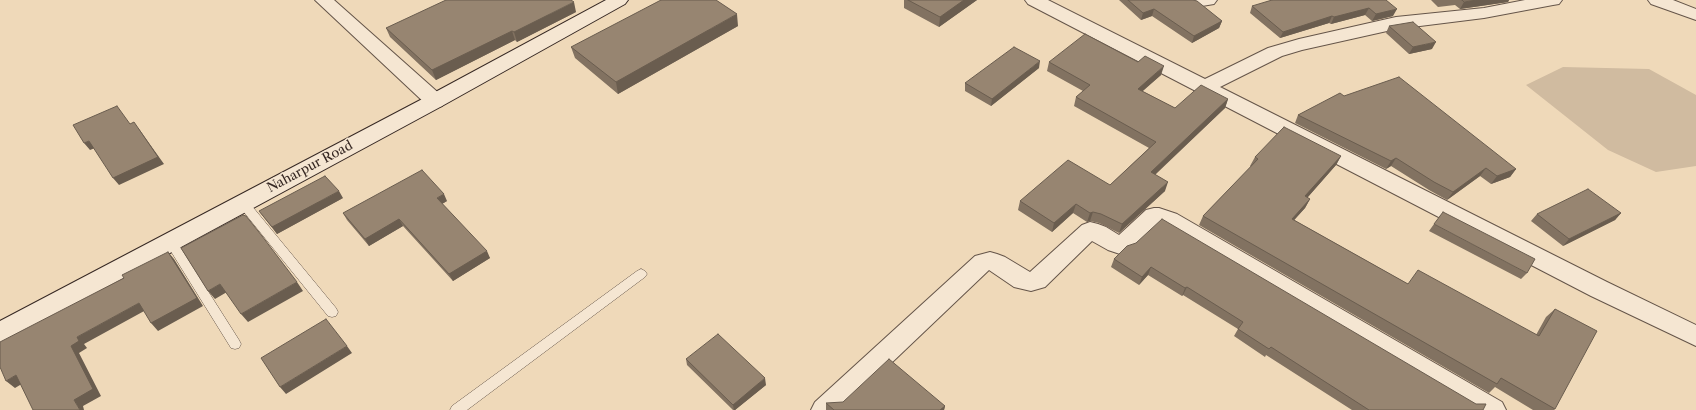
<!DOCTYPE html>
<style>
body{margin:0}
canvas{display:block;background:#efd9b9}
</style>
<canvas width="1696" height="410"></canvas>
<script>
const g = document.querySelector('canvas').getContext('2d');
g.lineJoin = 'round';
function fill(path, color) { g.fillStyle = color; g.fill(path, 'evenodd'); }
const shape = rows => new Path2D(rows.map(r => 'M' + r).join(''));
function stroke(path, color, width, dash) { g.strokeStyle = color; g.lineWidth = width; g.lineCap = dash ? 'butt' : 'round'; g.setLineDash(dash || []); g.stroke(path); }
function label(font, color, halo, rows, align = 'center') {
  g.font = font + ' "Libre Caslon Text",serif'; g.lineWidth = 3; g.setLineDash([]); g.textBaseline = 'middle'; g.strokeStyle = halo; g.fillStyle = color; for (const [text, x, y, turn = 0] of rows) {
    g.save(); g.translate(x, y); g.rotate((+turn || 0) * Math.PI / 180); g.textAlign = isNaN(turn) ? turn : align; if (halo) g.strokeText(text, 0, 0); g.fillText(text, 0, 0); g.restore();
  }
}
fill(shape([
 [1563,67,1649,69,1696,95,1696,166,1656,172,1608,150,1526,85]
]), '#d0bba0');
const lane = shape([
 [243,199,247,200,336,308,338,312,336,316,332,317,328,316,239,206,238,203,239,200,243,199],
 [171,238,175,239,239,340,241,344,239,348,235,349,231,348,167,245,165,242,167,239,171,238],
 [641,269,645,271,647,274,645,277,467,410,450,410,452,406,637,271,641,269]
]);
const street = shape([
 [315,0,334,0,442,96,445,101,442,106,435,108,428,106,315,0],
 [1025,0,1048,0,1205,79,1268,48,1299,39,1396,17,1484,8,1525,0,1562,0,1559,4,1553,5,1484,18,1396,29,1302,50,1282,56,1220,87,1607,282,1696,325,1696,346,1591,296,1028,4,1025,0],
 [1182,0,1217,0,1214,4,1196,7,1185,4,1182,0],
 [1648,0,1673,0,1696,9,1696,20,1651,4,1648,0],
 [1154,208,1159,208,1177,214,1502,402,1506,410,1470,410,1159,225,1132,250,1120,254,1108,250,1092,241,1045,287,1031,291,1014,287,989,270,842,410,811,410,815,402,975,256,990,252,997,254,1005,257,1030,272,1082,225,1090,222,1098,224,1106,227,1119,235,1146,210,1154,208]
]);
const secondary = shape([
 [606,0,628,0,625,4,442,106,9,340,0,343,0,321,428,96,606,0]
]);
stroke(lane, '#655549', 1);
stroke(street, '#655549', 2);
stroke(secondary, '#372924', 2);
fill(lane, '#f5e6d2');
fill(street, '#f5e6d2');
fill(secondary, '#f5e6d2');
fill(shape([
 [904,0,977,0,939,27,904,8],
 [1119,0,1193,0,1222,21,1219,28,1192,43,1152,16,1141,20],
 [1386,0,1393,16,1372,21,1365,15,1331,24,1329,23,1280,38,1250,13,1252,6],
 [1431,0,1509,0,1508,2,1460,9,1455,5,1438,7],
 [576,12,517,42,515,40,436,80,390,37,386,28],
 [738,26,618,94,575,58,571,47],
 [1389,26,1432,49,1409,54,1386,33],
 [1049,62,1161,75,1142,91,1175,108,1228,99,1225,108,1155,175,1165,191,1119,233,1099,223,1090,221,1087,222,1073,213,1052,232,1018,210,1020,201,1110,185,1149,148,1074,106,1076,97,1083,91,1047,71],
 [1039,68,991,106,965,91,965,83],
 [1344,96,1516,169,1510,177,1491,184,1480,176,1447,200,1429,190,1391,166,1386,169,1295,123,1298,115],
 [1341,156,1336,165,1307,198,1310,199,1305,208,1294,220,1408,284,1536,335,1546,317,1555,309,1555,409,1554,410,1533,410,1495,387,1489,393,1199,225,1203,216,1251,167,1250,166,1255,157],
 [343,198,277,234,259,211],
 [447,201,442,204,490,258,453,281,403,226,369,246,347,220,343,213],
 [1621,213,1615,220,1563,246,1531,221,1537,214],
 [1434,224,1527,273,1521,279,1429,231],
 [1127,246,1483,410,1352,410,1266,355,1265,357,1234,336,1238,329,1183,295,1182,296,1148,275,1139,285,1111,267,1114,259],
 [686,359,766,385,735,410,733,410,687,365],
 [826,403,945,406,944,410,826,410]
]), '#827261');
fill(shape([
 [964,0,977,0,939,27,940,17],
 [1477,0,1509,0,1508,2,1460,9,1464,2],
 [574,2,576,12,517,42,514,32],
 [1369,8,1365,15,1331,24,1334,17],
 [1154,9,1152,16,1141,20,1143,13],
 [1397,9,1393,16,1372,21,1376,14],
 [737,14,738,26,618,94,616,82],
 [1332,16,1329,23,1280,38,1283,32],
 [1222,21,1219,28,1192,43,1194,36],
 [512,31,515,40,436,80,432,70],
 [1436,42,1432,49,1409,54,1413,47],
 [1040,61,1039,68,991,106,992,99],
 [1164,66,1161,75,1135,98,1138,89],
 [1228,99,1225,108,1148,181,1151,172],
 [139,129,164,164,119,185,113,178],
 [89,141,95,148,90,150,84,143],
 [1341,156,1336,165,1300,206,1305,196],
 [1396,158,1391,166,1386,169,1391,161],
 [1486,168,1480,176,1447,200,1453,192],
 [1516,169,1510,177,1491,184,1497,176],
 [1168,182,1165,191,1119,233,1122,224],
 [339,191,343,198,277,234,272,227],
 [444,194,447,201,440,205,437,198],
 [1310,199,1305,208,1287,228,1292,219],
 [1076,204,1073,213,1052,232,1054,223],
 [1093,212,1090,221,1087,222,1090,213],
 [1621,213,1615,220,1563,246,1569,239],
 [399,219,403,226,369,246,365,239],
 [487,251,490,258,453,281,449,274],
 [168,252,174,259,203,306,158,331,151,323],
 [1151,267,1148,275,1139,285,1142,277],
 [297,282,303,291,248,322,241,314],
 [220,284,227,292,215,299,208,291],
 [1187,287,1183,295,1182,296,1185,288],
 [139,303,146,310,84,344,87,348,79,353,101,396,83,406,84,410,80,410,74,400,71,346,77,337],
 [347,346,352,353,286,394,280,387],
 [16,375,25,382,15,388,6,381],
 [765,378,766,385,735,410,734,410,733,405],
 [945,406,944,410,940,410]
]), '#6a5d4f');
const building = shape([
 [446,0,571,0,574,2,514,32,512,31,432,70,386,28,446,0],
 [661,0,716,0,737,14,616,82,571,47,661,0],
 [908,0,964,0,940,17,908,0],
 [1128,0,1193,0,1197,1,1222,21,1194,36,1154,9,1143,13,1128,0],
 [1272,0,1386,0,1397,9,1376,14,1369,8,1334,17,1332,16,1283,32,1252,6,1272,0],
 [1462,0,1477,0,1464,2,1462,0],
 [1413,22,1436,42,1413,47,1389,26,1413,22],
 [1085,34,1138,62,1145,56,1164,66,1138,89,1175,108,1201,85,1228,99,1151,172,1168,182,1122,224,1101,214,1093,212,1090,213,1076,204,1054,223,1020,201,1068,160,1110,185,1156,142,1076,97,1090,85,1049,62,1085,34],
 [1014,47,1040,61,992,99,965,83,1014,47],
 [1399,77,1516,169,1497,176,1486,168,1453,192,1434,182,1396,158,1391,161,1298,115,1340,93,1344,96,1399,77],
 [117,106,130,124,134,122,158,157,113,178,89,141,84,143,73,125,117,106],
 [1284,127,1341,156,1305,196,1310,199,1292,219,1408,284,1418,270,1539,336,1555,309,1597,331,1555,409,1501,378,1497,384,1203,216,1258,159,1255,157,1284,127],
 [422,170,444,194,437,198,487,251,449,274,399,219,365,239,343,213,422,170],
 [325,176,339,191,272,227,259,211,325,176],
 [1588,189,1621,213,1569,239,1537,214,1588,189],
 [1443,212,1535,259,1527,273,1434,224,1443,212],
 [243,215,246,216,262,236,297,282,241,314,220,284,208,291,181,248,243,215],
 [1162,219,1476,404,1486,404,1483,410,1369,410,1271,347,1269,349,1238,329,1243,322,1187,287,1185,288,1151,267,1142,277,1114,259,1127,246,1136,243,1162,219],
 [168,252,197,298,151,323,139,303,77,337,79,341,71,346,93,389,74,400,80,410,33,410,16,375,6,381,0,367,0,342,124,278,122,275,168,252],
 [326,319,347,346,280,387,261,358,326,319],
 [718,334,765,378,733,405,686,359,718,334],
 [889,359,945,406,940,410,834,410,826,403,843,402,889,359]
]);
fill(building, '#978571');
stroke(building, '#6a5d4f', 1);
label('13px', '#372924', '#f5e6d2', [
 ["Naharpur Road",310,167,-28]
]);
</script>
